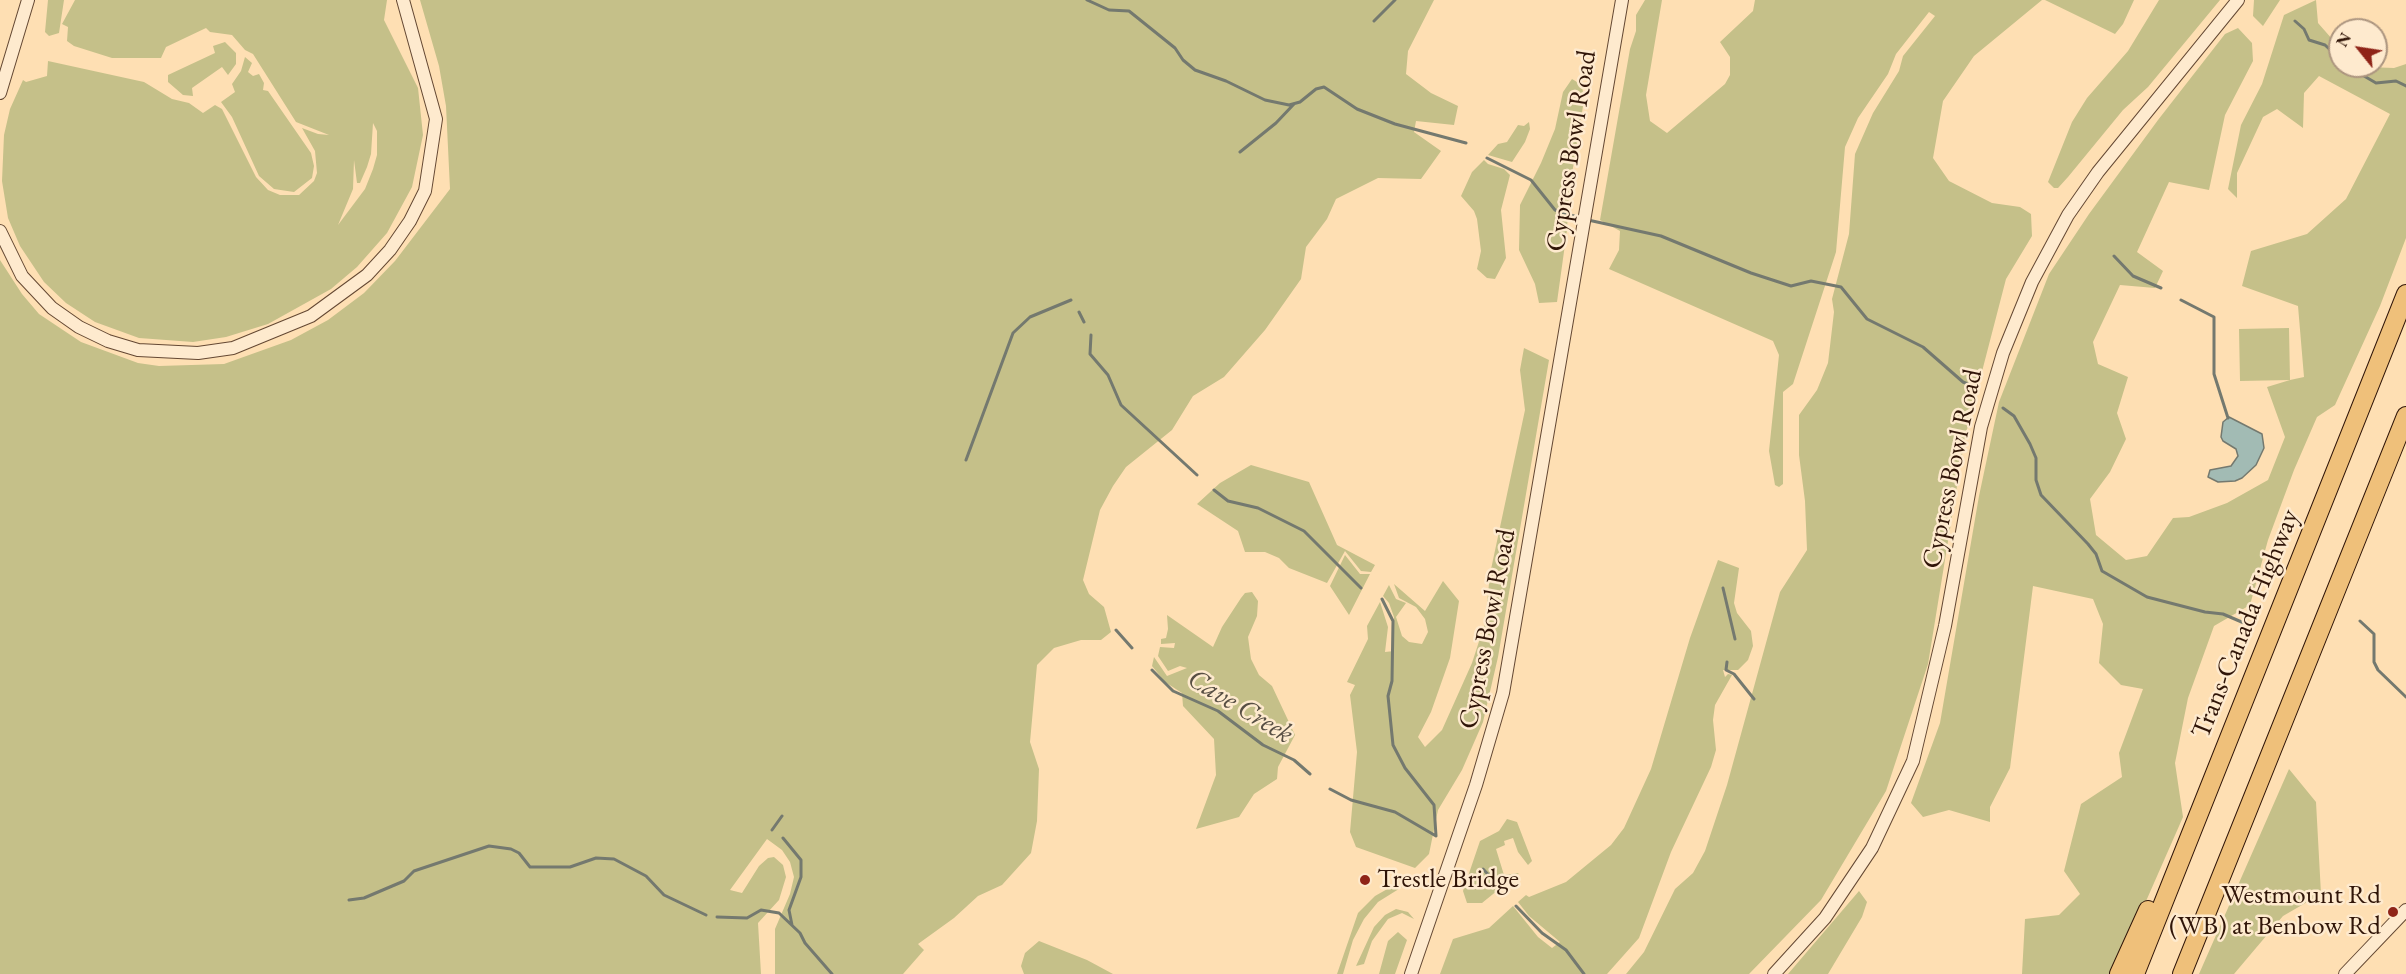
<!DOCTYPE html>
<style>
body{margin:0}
#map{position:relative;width:2406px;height:974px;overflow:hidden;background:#fedfb3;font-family:"EB Garamond",serif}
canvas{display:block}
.north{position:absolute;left:2328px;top:18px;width:60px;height:60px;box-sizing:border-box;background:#feeace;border:2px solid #ac957f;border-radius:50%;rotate:300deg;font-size:16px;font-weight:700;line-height:24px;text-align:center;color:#301508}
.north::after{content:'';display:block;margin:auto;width:21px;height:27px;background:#8f2418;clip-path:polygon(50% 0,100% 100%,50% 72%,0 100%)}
</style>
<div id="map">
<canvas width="2406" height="974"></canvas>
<div class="north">N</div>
</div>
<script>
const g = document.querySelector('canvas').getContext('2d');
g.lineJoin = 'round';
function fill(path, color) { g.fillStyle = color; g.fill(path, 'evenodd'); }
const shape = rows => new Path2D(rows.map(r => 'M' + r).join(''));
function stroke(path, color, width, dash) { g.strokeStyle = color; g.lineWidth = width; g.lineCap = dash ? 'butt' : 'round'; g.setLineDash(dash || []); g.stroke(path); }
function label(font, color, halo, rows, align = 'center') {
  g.font = font + ' "EB Garamond",serif'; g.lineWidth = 5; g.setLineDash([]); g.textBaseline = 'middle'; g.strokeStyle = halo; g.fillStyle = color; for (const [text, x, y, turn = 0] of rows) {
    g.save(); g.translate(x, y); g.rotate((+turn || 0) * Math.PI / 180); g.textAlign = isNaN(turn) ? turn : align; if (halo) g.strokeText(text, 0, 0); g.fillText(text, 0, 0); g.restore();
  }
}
fill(shape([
 [48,0,64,0,59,33,49,36,45,32],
 [75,0,387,0,384,20,418,88,423,135,412,187,387,233,357,267,331,289,268,324,226,337,193,342,139,338,95,322,66,303,44,282,20,246,8,218,2,181,4,135,10,109,23,80,26,82,47,76,48,61,144,82,172,99,189,103,203,113,215,105,222,109,256,177,268,190,280,195,299,195,314,181,317,173,315,151,302,128,318,134,329,135,296,122,253,54,245,50,232,35,210,32,206,28,166,47,161,58,112,58,74,46,67,41,68,27,62,24],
 [373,123,377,131,377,155,373,169,365,189,338,225,353,189,354,160,357,183,360,183,367,167,371,154],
 [420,0,1434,0,1408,51,1406,74,1431,93,1458,106,1454,125,1416,121,1414,132,1441,151,1421,179,1378,178,1336,199,1327,219,1306,247,1301,279,1265,330,1224,377,1193,396,1172,430,1126,467,1113,486,1100,510,1083,580,1089,594,1104,607,1111,632,1101,640,1081,640,1054,648,1037,665,1030,742,1039,769,1037,821,1031,853,1002,885,978,896,954,918,918,944,924,950,903,974,775,974,775,929,790,894,794,877,790,862,782,850,767,839,730,890,742,893,759,866,768,858,774,857,783,865,786,877,779,900,758,923,761,974,0,974,0,260,22,294,39,314,81,342,138,363,159,366,224,364,291,340,328,320,364,293,395,261,450,189,446,106,439,66],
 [1645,0,1662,0,1646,95,1650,121,1667,133,1725,84,1730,75,1730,57,1720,42,1753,11,1755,0,2042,0,1974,56,1943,101,1933,158,1949,181,1992,203,2020,207,2031,214,2032,236,2006,279,1965,437,1928,664,1886,791,1821,900,1749,974,1626,974,1644,952,1675,889,1693,873,1705,851,1727,785,1780,592,1807,550,1805,501,1799,455,1799,415,1817,390,1828,363,1834,312,1832,299,1849,234,1855,154,1873,113,1899,71,1903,56,1935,16,1929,12,1896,54,1888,74,1858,118,1845,147,1836,252,1793,384,1783,392,1783,484,1779,487,1775,485,1769,451,1779,355,1773,341,1609,269,1619,250,1620,231,1600,220,1630,49,1636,31,1636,15],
 [2045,0,2134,0,2123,24,2115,34],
 [2159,0,2220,0,2148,87,2123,110,2068,177,2058,188,2054,188,2048,182,2072,122,2087,98,2128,51],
 [2254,0,2280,0,2263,26,2253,16],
 [2316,0,2318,23,2340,48,2340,66,2394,68,2406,64,2406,238,2380,306,2335,405,2317,417,2294,470,2268,540,2250,605,2214,626,2188,698,2175,763,2183,817,2114,974,2022,974,2025,919,2059,915,2080,894,2064,871,2081,804,2122,777,2119,753,2143,689,2121,685,2099,663,2103,624,2093,599,2033,586,2010,768,1990,807,1990,822,1949,810,1923,817,1911,803,1940,723,1979,496,1999,402,2049,274,2089,214,2158,120,2225,34,2238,28,2252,43,2253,61,2225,115,2209,190,2169,182,2137,252,2163,271,2155,288,2120,285,2093,342,2098,364,2128,377,2117,413,2126,439,2110,472,2090,499,2096,535,2126,560,2147,556,2173,518,2189,517,2227,503,2268,480,2285,437,2267,387,2290,380,2240,381,2239,329,2289,328,2290,380,2304,377,2298,306,2242,286,2251,251,2307,234,2346,199,2390,114,2319,76,2304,93,2303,128,2277,109,2263,117,2237,173,2237,198,2228,189,2241,125,2262,84,2284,15],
 [225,42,236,53,236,64,228,75,222,67,192,88,193,96,183,95,168,82,168,75,215,53,213,46],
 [245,57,252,63,248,72,253,76,259,74,264,83,263,90,268,91,311,153,314,166,312,178,294,192,274,189,259,176,232,117,221,102,235,92,232,84,241,71],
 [1572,79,1582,85,1584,100,1569,192,1567,230,1557,302,1539,303,1535,284,1519,250,1520,205,1541,163,1555,129,1563,92],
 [1529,122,1530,129,1525,142,1512,162,1488,155,1498,144,1507,142,1518,125,1524,126],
 [1484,160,1488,164,1504,169,1510,175,1501,210,1506,258,1495,279,1487,278,1477,269,1481,251,1477,219,1474,211,1461,196,1472,172],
 [1524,348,1549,360,1498,657,1483,722,1462,770,1438,810,1429,854,1415,868,1356,847,1350,832,1357,752,1350,695,1355,685,1347,682,1368,639,1367,626,1380,602,1388,627,1385,652,1394,651,1394,617,1389,603,1383,596,1389,585,1396,599,1406,603,1396,617,1402,636,1409,642,1422,644,1428,632,1425,619,1416,607,1399,598,1394,584,1425,611,1443,581,1459,601,1450,658,1431,712,1418,737,1425,747,1442,730,1472,663,1485,623,1490,574,1525,410,1520,370],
 [1251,465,1309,482,1337,545,1375,565,1371,572,1361,571,1345,551,1327,583,1289,568,1279,558,1265,552,1245,552,1238,531,1197,504,1220,483],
 [1345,555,1360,574,1370,574,1349,615,1330,586],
 [1718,560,1739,568,1734,603,1737,613,1751,631,1753,646,1748,660,1738,670,1723,670,1725,677,1728,674,1732,675,1715,705,1713,720,1716,750,1711,767,1671,852,1639,938,1607,974,1440,974,1453,939,1489,928,1513,906,1538,937,1552,948,1560,942,1529,916,1518,902,1526,895,1529,897,1566,882,1611,845,1624,828,1651,769,1690,638],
 [1252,592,1258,601,1257,616,1248,637,1251,659,1259,675,1272,686,1295,735,1278,767,1277,779,1254,794,1239,817,1196,829,1216,775,1214,739,1183,706,1182,693,1165,682,1152,666,1154,657,1167,676,1187,668,1180,666,1168,671,1158,656,1160,647,1174,648,1175,643,1161,644,1161,639,1166,638,1168,629,1167,615,1213,647,1222,627,1241,598,1245,593],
 [2289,769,2316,802,2321,894,2283,916,2234,974,2199,974],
 [1507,819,1517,822,1532,861,1528,865,1518,852,1513,838,1504,841,1505,845,1496,849,1504,875,1519,873,1482,903,1467,903,1463,891,1480,841,1499,831],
 [1398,883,1402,887,1378,902,1364,919,1353,940,1343,974,1337,974,1358,913,1375,896],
 [1859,891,1867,902,1862,917,1828,974,1788,974],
 [1396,909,1408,912,1414,919,1402,913,1388,919,1372,941,1364,964,1356,966,1374,927,1385,915],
 [1398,932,1407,940,1395,974,1379,974,1388,941],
 [1039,941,1087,960,1113,974,1024,974,1021,966,1025,953]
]), '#c5c089');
const water = shape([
 [2229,417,2262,434,2264,448,2256,465,2242,478,2235,481,2218,482,2208,477,2210,470,2231,466,2238,456,2236,449,2223,441,2221,437,2223,422,2229,417]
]);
fill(water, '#a2bbb4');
stroke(water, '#74796f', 1.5);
stroke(shape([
 [1087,0,1109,10,1129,11,1175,48,1183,60,1195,70,1226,81,1265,100,1289,105,1300,102,1316,89,1324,87,1357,109,1395,124,1466,143],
 [1374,21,1395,0],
 [2295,21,2304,29,2309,40,2325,45,2340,59],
 [2347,66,2376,83,2396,81,2406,86],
 [1240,152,1276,123,1294,104],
 [1487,158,1531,180,1555,210,1577,217],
 [1588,220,1661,236,1751,273,1791,286,1811,281,1841,287,1867,319,1923,347,1963,382,1975,387],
 [2114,256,2133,276,2161,288],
 [2181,300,2214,317,2214,374,2228,418],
 [1079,312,1084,322],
 [1091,335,1090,354,1108,375,1121,405,1197,475],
 [2003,408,2014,416,2030,444,2036,458,2036,480,2041,495,2088,544,2096,554,2102,571,2147,597,2205,612,2223,614,2244,623],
 [966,460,1013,333,1030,317,1071,300],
 [1214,490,1228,501,1258,508,1304,531,1361,588],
 [1723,588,1735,639],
 [2360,621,2374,634,2374,662,2378,670,2406,697],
 [1116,630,1132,648],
 [1727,662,1726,670,1734,674,1754,699],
 [1152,670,1173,691,1218,711,1263,745,1294,760,1310,774],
 [1330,789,1351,800,1395,812,1436,836,1434,805,1405,768,1393,745,1388,696,1392,681,1393,621,1382,599],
 [772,830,782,816],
 [783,838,801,860,801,877,789,910,792,925],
 [1483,869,1500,887],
 [349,900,364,898,404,881,414,871,489,846,511,849,519,853,530,867,570,867,596,858,614,859,646,876,664,895,706,915],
 [1516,906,1542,933,1566,950,1584,974],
 [717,917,747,918,761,910,779,913,800,933,805,943,832,974]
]), '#74796f', 3);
const minor = shape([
 [0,93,28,0],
 [0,231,22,276,52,308,79,327,108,341,138,350,198,353,233,348,311,316,367,275,390,250,410,221,425,191,436,119,403,0],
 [1411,974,1476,785,1503,693,1622,0],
 [1774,974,1825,918,1872,848,1913,761,1945,626,1981,427,2003,353,2032,282,2068,215,2098,172,2238,0],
 [2345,974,2406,910]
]);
const highway = shape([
 [2119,974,2148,910],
 [2135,974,2406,294],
 [2182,974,2406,416]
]);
stroke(minor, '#644833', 14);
stroke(highway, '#301508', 20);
stroke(minor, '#feeace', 12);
stroke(highway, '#efc07a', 18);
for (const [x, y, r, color] of [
 [1365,880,6,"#8f2418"],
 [2393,912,6,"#8f2418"]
]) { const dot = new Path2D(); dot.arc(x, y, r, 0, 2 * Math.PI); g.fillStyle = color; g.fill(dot); stroke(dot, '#feeace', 2); }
label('27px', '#301508', '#feeace', [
 ["Cypress Bowl Road",1572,151,-81],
 ["Cypress Bowl Road",1953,469,-78],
 ["Trans-Canada Highway",2246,624,-68],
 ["Cypress Bowl Road",1488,629,-79]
]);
label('27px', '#301508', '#feeace', [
 ["Trestle Bridge",1377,880],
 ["Westmount Rd",2381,896,"right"],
 ["(WB) at Benbow Rd",2381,927,"right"]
], 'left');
label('italic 28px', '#584f44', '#feeace', [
 ["Cave Creek",1240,707,31]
]);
</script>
